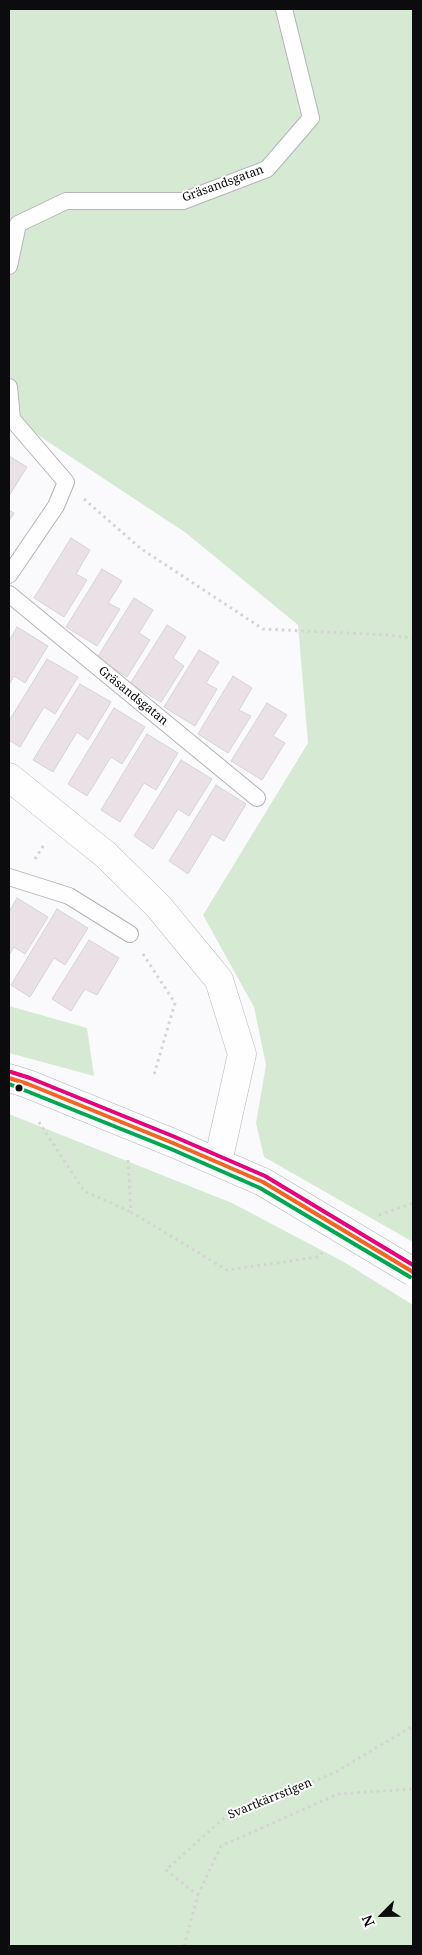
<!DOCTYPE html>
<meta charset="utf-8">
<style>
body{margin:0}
#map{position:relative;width:422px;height:1955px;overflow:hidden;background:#fafafd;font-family:"Noto Serif",serif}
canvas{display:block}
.frame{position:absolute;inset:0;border:10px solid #0c0c0e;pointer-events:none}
.north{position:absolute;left:357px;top:1890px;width:50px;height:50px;-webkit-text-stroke:4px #fff;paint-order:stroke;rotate:247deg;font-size:14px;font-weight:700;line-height:20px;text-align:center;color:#0c0c0e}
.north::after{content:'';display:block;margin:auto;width:18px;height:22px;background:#0c0c0e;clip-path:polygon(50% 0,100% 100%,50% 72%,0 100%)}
</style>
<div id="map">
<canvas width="422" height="1955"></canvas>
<div class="frame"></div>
<div class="north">N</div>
</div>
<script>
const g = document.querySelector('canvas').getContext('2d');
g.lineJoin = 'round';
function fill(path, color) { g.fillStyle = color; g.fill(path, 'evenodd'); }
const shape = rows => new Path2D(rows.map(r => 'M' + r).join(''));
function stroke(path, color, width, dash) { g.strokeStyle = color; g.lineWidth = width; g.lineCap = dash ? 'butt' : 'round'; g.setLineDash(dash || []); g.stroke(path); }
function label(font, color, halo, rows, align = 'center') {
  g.font = font + ' "Noto Serif",serif'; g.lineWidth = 4; g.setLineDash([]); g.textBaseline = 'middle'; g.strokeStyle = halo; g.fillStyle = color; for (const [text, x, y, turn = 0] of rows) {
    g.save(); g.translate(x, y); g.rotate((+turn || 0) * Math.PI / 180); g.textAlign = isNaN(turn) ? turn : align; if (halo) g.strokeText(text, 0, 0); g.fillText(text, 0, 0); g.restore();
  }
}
fill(shape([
 [9,9,413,9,413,1242,264,1157,256,1123,266,1065,254,1007,203,915,308,743,298,625,186,533,9,416],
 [9,1006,87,1028,94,1076,9,1053],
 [9,1114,232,1203,344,1262,413,1305,413,1946,9,1946]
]), '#d6ead3');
const building = shape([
 [9,456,27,467,9,496,9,456],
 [9,510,14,513,9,521,9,510],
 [71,538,90,550,76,574,87,580,64,617,34,598,71,538],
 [102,569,122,581,108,603,120,609,97,646,66,627,102,569],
 [134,598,153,610,139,633,150,640,127,677,97,658,134,598],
 [167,625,186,637,173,658,184,666,161,702,130,684,167,625],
 [17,627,48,646,25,683,14,676,9,685,9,641,17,627],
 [199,650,219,662,206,683,217,689,195,726,164,707,199,650],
 [47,659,78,677,55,714,44,707,20,747,9,740,9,721,47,659],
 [233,676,252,688,239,710,251,716,228,753,198,734,233,676],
 [80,684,111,702,88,740,77,732,53,772,33,760,80,684],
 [267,703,287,715,273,736,285,743,262,780,231,761,267,703],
 [114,708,145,727,122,764,111,757,87,796,68,784,114,708],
 [147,734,178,753,156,790,144,783,120,822,101,810,147,734],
 [181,760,212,779,189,816,178,809,153,849,134,836,181,760],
 [216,785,246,804,224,841,212,834,188,874,169,861,216,785],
 [17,898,48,917,25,954,14,947,9,955,9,912,17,898],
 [57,909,88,928,65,965,54,958,30,997,11,985,57,909],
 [89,940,119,958,97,995,85,989,71,1011,52,999,89,940]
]);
fill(building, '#eae1e6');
stroke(building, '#d5d3d5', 1);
const service = shape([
 [9,266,18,224,66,201,183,201,267,169,311,118,284,9],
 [9,387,12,419,66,482,56,506,9,575],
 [9,594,257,798],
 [9,877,69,896,130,934]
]);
const minor = shape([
 [9,777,106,855,159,907,219,980,242,1054,218,1162]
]);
const tertiary = shape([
 [9,1078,28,1084,173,1143,263,1182]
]);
stroke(service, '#b5b5b8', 18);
stroke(minor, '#b5b5b8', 29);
stroke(tertiary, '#b5b5b8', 29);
stroke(shape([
 [84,499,140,548,263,629,389,635,413,638],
 [35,859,45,843],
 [143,954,175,1003,153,1078],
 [39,1122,84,1191,131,1212],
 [128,1160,131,1212,227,1270,318,1257,323,1252],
 [379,1215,413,1203],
 [198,1895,221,1846,338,1794,413,1789],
 [184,1946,198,1895,166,1870,224,1818,334,1773,413,1726]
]), '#d4d4d4', 3, [2.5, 4]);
stroke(service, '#fefeff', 16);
stroke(minor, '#fefeff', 28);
stroke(tertiary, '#fefeff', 28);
const tertiaryBridge = shape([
 [263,1182,413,1272]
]);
stroke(tertiaryBridge, '#b5b5b8', 29, []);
stroke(tertiaryBridge, '#fefeff', 28);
stroke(shape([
 [9,1078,28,1084,173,1143,263,1182,413,1272]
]), '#f26522', 4);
stroke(shape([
 [9,1084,171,1149,260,1188,410,1277]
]), '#00a651', 4);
stroke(shape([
 [11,1072,30,1078,175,1137,265,1176,413,1265]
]), '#e5007d', 4);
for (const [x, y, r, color] of [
 [19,1088,4.5,"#0c0c0e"]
]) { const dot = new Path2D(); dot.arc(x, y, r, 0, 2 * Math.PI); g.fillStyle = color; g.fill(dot); stroke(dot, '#fff', 2); }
label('12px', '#0c0c0e', '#fff', [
 ["Gräsandsgatan",223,184,-20],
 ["Gräsandsgatan",133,696,39],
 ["Svartkärrstigen",270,1799,-22]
]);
</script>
